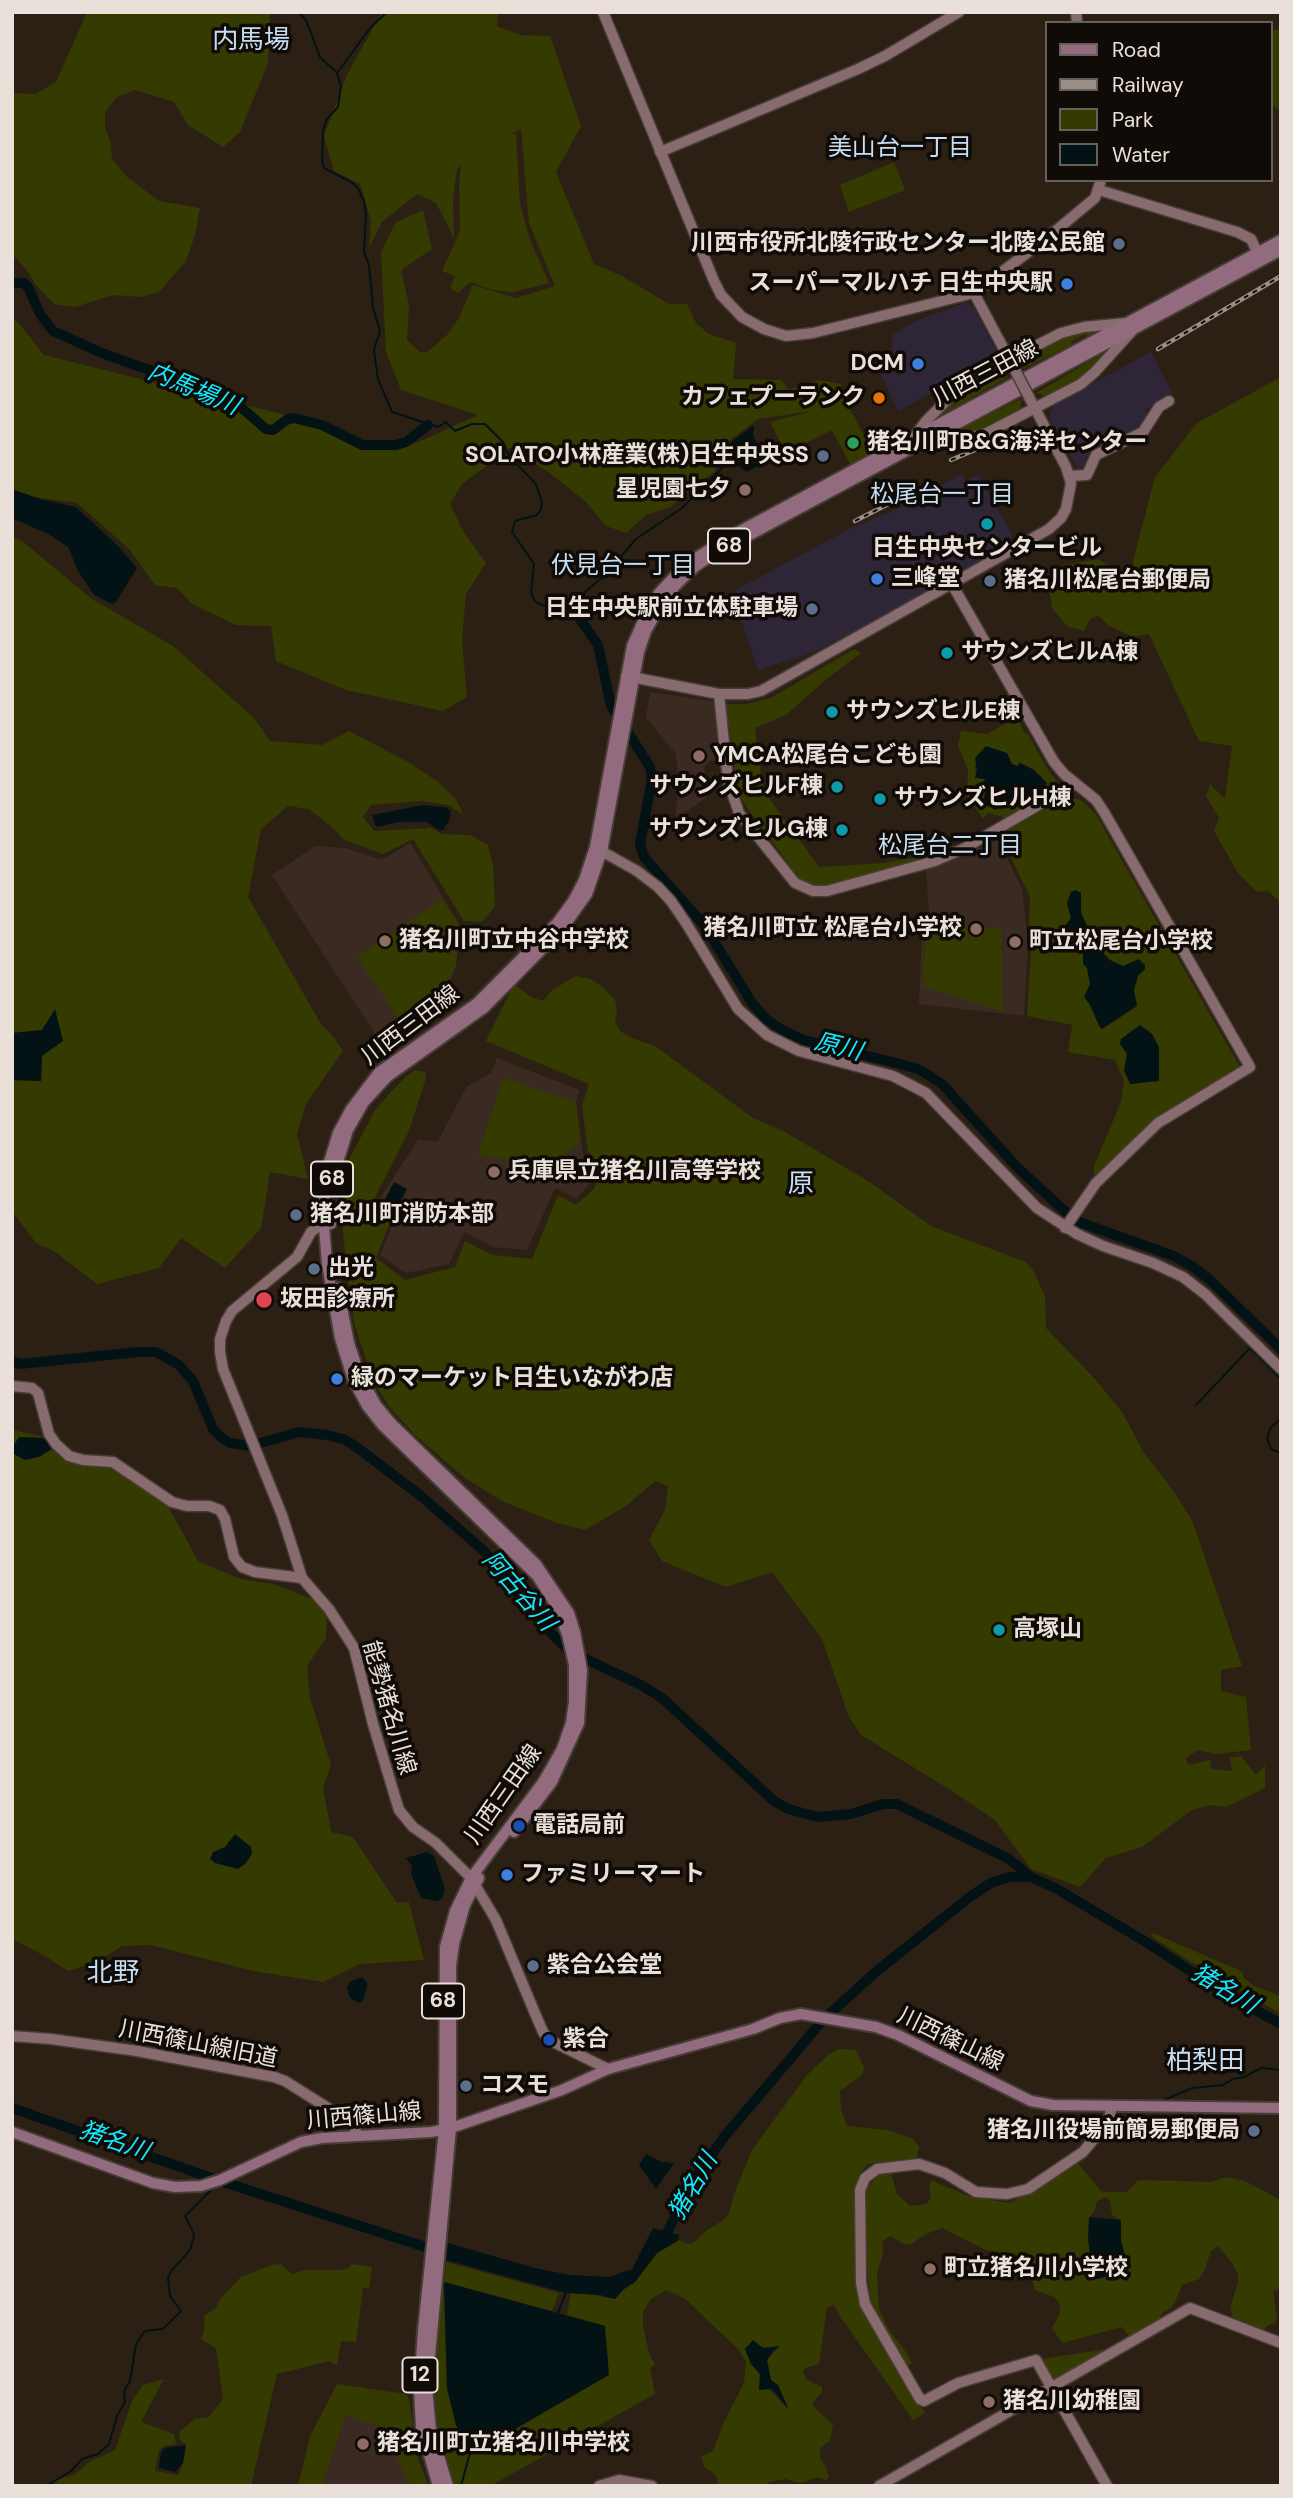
<!DOCTYPE html>
<meta charset="utf-8">
<style>
body{margin:0}
#map{position:relative;width:1293px;height:2498px;overflow:hidden;background:#2c2015;font-family:"DM Sans",sans-serif}
canvas{display:block}
.frame{position:absolute;inset:0;border:14px solid #e8e0d9;pointer-events:none}
.legend{position:absolute;left:1045px;top:21px;width:228px;height:161px;box-sizing:border-box;background:#100b07;border:2px solid #66605b;margin:0;padding:9px 12px;list-style:none;font-size:21px;color:#e8e0d9}
.legend li{display:flex;align-items:center;gap:14px;height:35px}
.legend b{width:35px;border:2px solid #66605b}
</style>
<div id="map">
<canvas width="1293" height="2498"></canvas>
<div class="frame"></div>
<ul class="legend">
<li><b style="height:9px;background:#936b7e"></b>Road</li>
<li><b style="height:9px;background:#998f87"></b>Railway</li>
<li><b style="height:19px;background:#353a00"></b>Park</li>
<li><b style="height:19px;background:#031215"></b>Water</li>
</ul>
</div>
<script>
const g = document.querySelector('canvas').getContext('2d');
g.lineJoin = 'round';
function fill(path, color) { g.fillStyle = color; g.fill(path, 'evenodd'); }
const shape = rows => new Path2D(rows.map(r => 'M' + r).join(''));
function stroke(path, color, width, dash) { g.strokeStyle = color; g.lineWidth = width; g.lineCap = dash ? 'butt' : 'round'; g.setLineDash(dash || []); g.stroke(path); }
function label(font, color, halo, rows, align = 'center') {
  g.font = font + ' "DM Sans","Noto Sans JP",sans-serif'; g.lineWidth = 7; g.setLineDash([]); g.textBaseline = 'middle'; g.strokeStyle = halo; g.fillStyle = color; for (const [text, x, y, turn = 0] of rows) {
    g.save(); g.translate(x, y); g.rotate((+turn || 0) * Math.PI / 180); g.textAlign = isNaN(turn) ? turn : align; if (halo) g.strokeText(text, 0, 0); g.fillText(text, 0, 0); g.restore();
  }
}
fill(shape([
 [967,302,974,308,996,350,989,363,898,411,881,375,893,352,892,335,918,320],
 [1151,352,1173,394,1145,410,1148,417,1147,423,1085,458,1088,464,1078,470,1049,418,1054,404],
 [962,474,966,481,978,475,1012,534,1011,543,889,613,812,653,758,670,732,592,855,526,902,507]
]), '#2e2636');
fill(shape([
 [650,692,712,701,714,706,722,757,720,760,710,761,704,767,707,797,675,820,679,783,676,754,646,717],
 [998,840,1022,889,1028,945,1024,1016,919,1004,922,930,930,927,926,870],
 [410,843,459,924,456,966,445,996,381,1043,272,875,315,846,345,848,382,860],
 [497,1058,579,1090,575,1108,584,1158,595,1165,588,1186,576,1198,555,1188,527,1250,493,1247,464,1232,449,1264,406,1273,380,1255,398,1211,379,1200,418,1140,438,1141,467,1086,491,1073],
 [346,2415,381,2426,411,2486,322,2486]
]), '#3b2a21');
fill(shape([
 [87,12,270,12,268,63,240,132,223,147,188,125,174,102,135,90,117,97,105,112,105,127,110,140,112,159,127,177,159,201,200,208,195,235,186,261,159,292,141,297,113,295,75,307,54,304,36,285,26,269,12,254,12,93,36,94,56,82],
 [382,12,498,12,497,26,520,35,550,36,581,126,556,172,594,264,622,276,669,304,687,304,696,323,709,334,736,343,733,379,781,380,789,390,818,380,841,384,844,405,847,404,873,452,850,464,832,430,786,453,770,422,813,411,758,419,721,447,715,471,670,507,646,515,626,533,606,526,585,501,547,471,510,448,462,484,450,504,463,531,486,563,466,594,462,640,467,697,443,711,346,690,276,661,271,626,236,625,192,604,177,588,155,585,130,550,77,503,12,494,12,320,17,321,44,355,314,422,345,439,363,443,414,444,478,415,401,390,386,352,381,253,395,223,423,210,432,249,401,270,409,305,407,340,420,352,427,352,447,335,459,318,473,285,516,298,555,286,529,223,521,129,511,134,516,134,520,204,530,240,549,283,513,292,492,290,470,282,458,293,450,288,455,276,442,271,460,231,459,183,461,166,457,169,453,199,454,238,436,203,417,194,382,222,369,248,371,221,360,184,334,171,324,136,347,75],
 [1281,29,1281,111,1270,104,1270,31],
 [894,162,905,190,849,212,840,185],
 [1104,327,1088,336,1084,335,1072,341,1071,345,1023,369,1027,353,1056,338],
 [1115,346,1086,376,1050,397,1036,393],
 [995,371,1008,377,931,421,955,395],
 [1281,377,1281,903,1268,891,1257,892,1238,873,1214,831,1219,818,1206,796,1210,784,1225,799,1232,746,1199,741,1149,634,1133,637,1108,625,1098,615,1090,619,1084,631,1067,626,1052,608,1048,581,1056,567,1098,559,1105,564,1134,575,1142,606,1133,561,1155,477,1197,423],
 [1022,398,1019,413,984,431,940,440],
 [12,537,22,541,92,599,173,646,255,719,270,741,322,745,349,731,408,762,437,781,455,798,464,815,448,805,422,801,371,805,363,817,374,831,431,828,442,834,470,835,488,845,493,865,495,906,482,922,464,921,413,839,383,854,344,840,334,829,309,809,288,806,261,829,248,897,321,1024,333,1036,343,1051,306,1104,297,1134,308,1179,270,1172,261,1228,225,1268,181,1238,159,1268,97,1284,54,1251,36,1243,12,1211,12,1080,41,1081,43,1031,12,1033],
 [854,649,861,653,823,682,786,715,755,728,763,790,819,867,883,863,933,854,934,857,828,887,817,887,799,878,743,802,735,778,726,704,747,704,771,698],
 [1017,717,1024,732,1028,734,1048,770,1061,786,1049,796,1034,799,1047,783,1034,770,1021,763,1017,766,1011,764,1009,759,975,765,976,777,985,778,982,789,985,792,984,798,997,808,1000,800,1003,800,1014,802,1025,808,1007,818,988,813,983,819,967,796,968,770,958,746,961,731,987,734],
 [1072,798,1081,800,1095,813,1240,1067,1238,1071,1156,1118,1112,1165,1097,1176,1094,1175,1094,1166,1121,1102,1124,1081,1115,1060,1068,1052,1072,1025,1027,1016,1031,950,1029,920,1030,897,1000,835,1049,807],
 [442,899,459,924,456,966,436,997,400,1021,357,957],
 [1001,927,1003,1012,923,986,925,937,933,929],
 [576,976,591,979,605,989,615,1000,617,1011,615,1022,620,1031,632,1038,655,1046,753,1118,785,1132,868,1181,931,1226,1026,1262,1033,1270,1045,1296,1046,1328,1095,1379,1122,1412,1144,1453,1172,1489,1192,1520,1242,1666,1221,1670,1221,1691,1246,1697,1251,1750,1216,1754,1198,1750,1186,1758,1188,1765,1210,1760,1211,1769,1232,1771,1230,1758,1241,1756,1256,1775,1265,1765,1265,1788,1226,1807,1210,1805,1192,1810,1142,1847,1106,1858,1080,1887,1031,1869,995,1820,952,1791,861,1735,849,1717,822,1639,772,1572,726,1587,662,1561,649,1540,665,1510,668,1486,655,1481,626,1506,585,1530,557,1523,504,1502,465,1478,417,1437,391,1409,373,1381,354,1323,343,1234,342,1199,346,1165,375,1110,403,1079,415,1070,425,1072,426,1078,409,1131,373,1201,393,1215,376,1258,405,1280,455,1267,465,1241,493,1255,532,1259,558,1195,576,1205,594,1189,603,1166,588,1152,582,1106,589,1084,486,1041,514,984,531,997,543,1001,552,990],
 [503,1078,576,1102,581,1140,553,1164,537,1159,524,1163,478,1155],
 [12,1430,46,1437,66,1461,104,1463,114,1467,167,1504,198,1561,240,1579,274,1584,319,1602,327,1618,326,1638,307,1666,310,1698,331,1765,323,1788,331,1832,353,1837,397,1903,409,1902,424,1960,360,1964,323,1982,253,1971,151,1945,122,1946,97,1962,68,1971,45,1956,12,1939],
 [1153,1933,1243,1972,1243,1977,1254,1986,1281,1996,1281,2014,1199,1967,1157,1940,1151,1935],
 [839,2049,856,2050,864,2067,862,2075,840,2091,841,2110,847,2126,888,2130,913,2139,919,2147,916,2160,868,2164,858,2176,859,2295,866,2316,925,2413,913,2420,842,2319,834,2305,827,2307,819,2364,805,2368,803,2372,807,2380,822,2387,822,2392,813,2402,813,2406,833,2425,830,2441,820,2448,820,2458,825,2465,829,2477,826,2480,818,2477,801,2483,785,2479,769,2482,765,2486,719,2486,715,2474,704,2467,701,2457,713,2451,724,2422,744,2383,746,2362,739,2350,684,2298,666,2290,651,2299,643,2312,643,2326,649,2353,655,2365,650,2368,655,2394,490,2486,456,2486,439,2438,434,2389,441,2291,444,2291,447,2388,456,2425,471,2455,605,2326,567,2315,571,2291,615,2299,624,2289,635,2282,657,2253,679,2240,689,2244,693,2243,707,2230,722,2221,728,2215,736,2189,752,2150,807,2075,828,2055],
 [746,2347,779,2347,767,2360,771,2381,778,2386,787,2408,760,2379,760,2374,751,2364,745,2349],
 [1076,2161,1101,2191,1105,2192,1127,2192,1137,2181,1145,2180,1211,2182,1227,2177,1245,2181,1281,2200,1281,2283,1277,2291,1273,2291,1277,2318,1275,2323,1268,2325,1261,2334,1235,2323,1230,2309,1238,2282,1238,2275,1232,2263,1218,2246,1211,2251,1205,2269,1199,2279,1182,2285,1175,2302,1171,2308,1162,2313,1157,2323,1129,2337,1122,2327,1062,2343,1052,2328,1060,2313,1060,2304,1054,2297,1035,2290,1026,2260,1018,2256,986,2250,942,2228,926,2234,911,2244,906,2245,890,2236,883,2241,882,2250,884,2252,877,2272,879,2309,888,2328,906,2352,912,2363,907,2366,871,2303,868,2280,865,2191,878,2175,891,2173,897,2194,910,2206,927,2204,931,2196,929,2188,931,2180,968,2196,1010,2203],
 [1104,2197,1110,2200,1112,2215,1121,2220,1121,2241,1126,2260,1089,2255,1089,2217,1094,2212,1097,2202],
 [446,2262,559,2293,552,2311,444,2282],
 [274,2264,282,2265,292,2274,304,2270,341,2270,349,2268,351,2264,372,2267,369,2288,363,2288,356,2342,341,2341,337,2365,329,2361,277,2374,251,2486,53,2486,57,2480,74,2475,91,2461,115,2450,132,2401,143,2385,164,2379,141,2422,174,2434,176,2444,164,2446,159,2450,155,2471,178,2475,183,2463,186,2445,180,2440,179,2432,195,2419,209,2417,223,2399,216,2348,201,2339,205,2328,204,2316,216,2308,220,2299,241,2277],
 [1126,2346,1052,2388,1036,2360],
 [337,2384,406,2394,409,2399,418,2459,429,2486,411,2486,381,2427,346,2415,322,2486,298,2486,310,2436]
]), '#353a00');
fill(shape([
 [754,425,753,435,767,462,746,472,736,464,731,451,731,442],
 [12,489,40,499,76,507,119,547,137,568,116,602,112,604,94,595,78,571,68,547,50,535,12,518],
 [986,746,1007,753,1012,764,1017,766,1020,763,1034,770,1047,783,1025,808,1014,802,1011,804,1000,800,996,810,981,803,984,798,985,793,982,789,985,779,975,778,977,770,975,758],
 [423,805,445,807,451,811,449,821,443,830,440,831,427,822,399,822,377,827,375,825,372,815],
 [1075,890,1081,893,1081,912,1087,926,1086,929,1077,929,1067,934,1061,931,1071,918,1067,903,1071,892],
 [1097,930,1101,931,1102,936,1100,950,1110,960,1123,966,1139,959,1145,965,1145,969,1138,976,1134,990,1137,1006,1102,1029,1099,1026,1090,1005,1084,997,1090,984,1087,968,1083,964,1083,954,1072,946,1077,939],
 [55,1009,63,1041,42,1056,41,1081,12,1080,12,1033,42,1030],
 [1140,1025,1152,1034,1159,1047,1159,1081,1130,1084,1124,1070,1127,1054,1120,1044,1121,1039],
 [394,1182,407,1189,397,1208,384,1201],
 [19,1437,48,1438,55,1447,39,1457,25,1460,12,1453,12,1448],
 [235,1834,251,1847,252,1854,246,1863,238,1869,215,1863,210,1859,213,1852,225,1847],
 [427,1852,434,1856,445,1889,442,1899,436,1901,421,1898,411,1874,412,1866,406,1858],
 [362,1977,367,1983,367,1987,363,2001,359,2003,350,1998,347,1987,350,1982],
 [646,2154,662,2162,674,2163,656,2189,639,2165],
 [1089,2217,1121,2220,1121,2240,1126,2260,1115,2274,1098,2279,1094,2277,1088,2240],
 [653,2228,679,2235,679,2240,657,2253,635,2282,624,2289,615,2299,600,2295,566,2293,446,2260,448,2243,535,2268,570,2275,609,2277,632,2269],
 [444,2282,605,2326,609,2375,470,2455,456,2425,447,2388],
 [753,2340,763,2348,780,2346,773,2351,767,2360,771,2380,778,2385,789,2410,772,2389,759,2390,760,2374,751,2364,745,2349],
 [186,2445,183,2463,175,2472,159,2468,161,2452,165,2448]
]), '#031215');
stroke(shape([
 [298,12,306,20,320,57,337,73,341,86,338,107,327,119,323,131,322,160,324,168,353,183,359,190,364,201,366,214,364,252,369,265,373,308,380,331,374,350,378,379,392,412,438,427,446,422,455,431,472,424,485,424,503,442,509,456,536,484,542,502,541,509,537,515,515,521,512,532,534,564,531,592,534,600,539,604,576,613,585,592,608,572,636,539,682,508,733,457],
 [338,72,370,28,387,12],
 [1196,1405,1250,1348,1281,1379],
 [1281,1419,1271,1427,1267,1438,1271,1449,1281,1453],
 [1162,2101,1192,2088,1223,2085,1233,2079,1244,2077,1261,2068,1281,2070],
 [558,2313,566,2292],
 [46,2486,71,2471,82,2459,98,2454,109,2444,117,2416,125,2402,124,2391,130,2381,136,2344,145,2331,163,2329,181,2311,170,2296,168,2277,172,2270,190,2250,193,2240,194,2234,185,2216,215,2186],
 [461,2486,470,2453]
]), '#031215', 2);
stroke(shape([
 [12,283,24,283,28,287,40,314,53,331,102,353,160,374,199,392,236,403,266,429,273,430,288,419,294,418,322,425,362,445,396,445,406,442,428,425],
 [576,613,598,645,611,706,650,767,652,779,640,844,644,857,704,925,752,1003,766,1019,782,1030,804,1040,900,1064,918,1069,930,1076,943,1085,1017,1167,1068,1214,1079,1222,1174,1256,1192,1266,1209,1279,1281,1349],
 [12,1361,20,1364,138,1352,156,1352,179,1365,193,1381,213,1429,222,1438,230,1443,250,1446,299,1432,327,1435,343,1439,355,1446,421,1496,484,1551,539,1621,566,1648,577,1655,641,1685,662,1698,774,1801,788,1809,818,1817,851,1814,883,1804,897,1804,1009,1859,1031,1877],
 [12,2108,220,2181,438,2251],
 [661,2244,693,2181,724,2137,823,2020,878,1970,971,1896,991,1883,1009,1877,1031,1877,1057,1889,1146,1942,1226,1994,1281,2024]
]), '#031215', 10);
const secondary = shape([
 [603,12,714,281,721,295,742,317,764,329,786,336,813,333,974,293,1047,238,1095,198,1101,180],
 [1076,12,1077,23],
 [660,152,858,69,885,56,959,12],
 [1099,190,1237,232,1251,239,1261,260],
 [974,293,1016,372],
 [914,437,926,421,958,389,989,370,1061,333,1084,327,1125,323],
 [918,446,983,435,1081,384,1095,372,1132,331],
 [1070,476,1087,475,1096,455,1143,432,1159,407,1169,401],
 [953,586,1054,762,1064,774,1096,800,1104,812,1250,1067,1158,1123,1096,1183,1065,1228],
 [626,676,719,694,748,694,761,691,1049,529,1061,518,1066,509,1071,483,1066,467,1029,397],
 [719,694,728,781,739,813,795,883,813,891,827,891,935,861,963,849,1075,784],
 [596,848,637,871,658,887,671,901,686,923,738,1009,767,1035,799,1051,893,1076,926,1093,1037,1208,1077,1234,1103,1246,1153,1263,1183,1277,1205,1294,1281,1369],
 [331,1224,318,1227,311,1232,297,1257,232,1311,226,1321,220,1339,220,1352,223,1369,282,1515,302,1578,329,1609,354,1648,373,1724,399,1810,413,1827,436,1843,471,1878,496,1920,534,2011,543,2032,549,2040,608,2069],
 [12,1386,32,1388,38,1393,49,1434,56,1444,69,1456,83,1460,113,1462,172,1502,187,1506,209,1506,220,1510,225,1519,234,1557,242,1567,255,1572,302,1578],
 [12,2036,51,2039,137,2051,274,2077,285,2081,352,2123,358,2136],
 [599,2486,619,2480,652,2486],
 [879,2486,1190,2308,1281,2343],
 [1107,2486,1036,2360,958,2383,924,2401,920,2399,865,2304,861,2283,860,2190,865,2178,877,2169,919,2164,945,2173,976,2192,1007,2194,1028,2189,1083,2152,1108,2122,1112,2106]
]);
const primary = shape([
 [333,1178,348,1130,364,1102,387,1077,484,1008,562,929,587,894,602,851,639,652,646,631,656,613,675,586,696,566,714,554,1281,250],
 [338,1288,349,1343,359,1373,376,1405,391,1423,536,1564,569,1613,575,1632,582,1670,579,1723,552,1782,514,1832],
 [12,2132,153,2183,175,2187,201,2186,220,2180,301,2142,322,2138,431,2132,451,2128,562,2090,608,2069,753,2029,780,2018,801,2014,876,2027,898,2035,1031,2101,1053,2105,1281,2108],
 [438,2486,421,2427,419,2390,423,2330,444,2130,445,1947,455,1911,471,1878,543,1782,562,1749,571,1723,574,1702,574,1665,567,1634,557,1607,537,1576,382,1425,367,1406,353,1380,340,1338,327,1264,324,1226,324,1189,329,1162,338,1133,351,1109,379,1072,477,1003,557,923,573,901,584,880,595,847,632,646,647,612,659,593,685,565,729,537,1281,240],
 [448,2486,431,2430,427,2388,451,2128,451,1966,454,1944,465,1905,479,1878]
]);
stroke(secondary, '#473d36', 13);
stroke(primary, '#473d36', 14);
stroke(secondary, '#876b6e', 10);
stroke(primary, '#936b7e', 10);
const rail = shape([
 [1158,349,1281,276],
 [951,460,999,440,1009,434],
 [855,521,904,496]
]);
stroke(rail, '#998f87', 4.5);
stroke(rail, '#100b07', 2, [5]);
const secondaryBridge = shape([
 [1016,372,1029,397]
]);
stroke(secondaryBridge, '#473d36', 13, []);
stroke(secondaryBridge, '#876b6e', 10);
for (const [x, y, r, color] of [
 [1119,244,7,"#5c6f8a"],
 [1067,284,7,"#3f7fe0"],
 [918,364,7,"#3f7fe0"],
 [879,398,7,"#e8710a"],
 [853,443,7,"#2e9e5b"],
 [823,456,7,"#5c6f8a"],
 [745,490,7,"#8d6e63"],
 [987,524,7,"#0f9aa8"],
 [877,579,7,"#3f7fe0"],
 [990,581,7,"#5c6f8a"],
 [812,609,7,"#5c6f8a"],
 [947,653,7,"#0f9aa8"],
 [832,712,7,"#0f9aa8"],
 [699,756,7,"#8d6e63"],
 [837,787,7,"#0f9aa8"],
 [880,799,7,"#0f9aa8"],
 [842,830,7,"#0f9aa8"],
 [976,929,7,"#8d6e63"],
 [385,941,7,"#8d6e63"],
 [1015,942,7,"#8d6e63"],
 [494,1172,7,"#8d6e63"],
 [296,1215,7,"#5c6f8a"],
 [314,1269,7,"#5c6f8a"],
 [264,1300,9,"#e0444e"],
 [337,1379,7,"#3f7fe0"],
 [999,1630,7,"#0f9aa8"],
 [519,1826,7,"#1a4fb4"],
 [507,1875,7,"#3f7fe0"],
 [533,1966,7,"#5c6f8a"],
 [549,2040,7,"#1a4fb4"],
 [466,2086,7,"#5c6f8a"],
 [1254,2131,7,"#5c6f8a"],
 [930,2269,7,"#8d6e63"],
 [989,2402,7,"#8d6e63"],
 [363,2444,7,"#8d6e63"]
]) { const dot = new Path2D(); dot.arc(x, y, r, 0, 2 * Math.PI); g.fillStyle = color; g.fill(dot); stroke(dot, '#100b07', 2.5); }
for (const [x, y, w] of [
 [729,546,42],
 [332,1179,42],
 [443,2001,42],
 [420,2375,35]
]) { const box = new Path2D(); box.roundRect(x - w / 2, y - 17.5, w, 35, 5); g.fillStyle = '#100b07'; g.fill(box); stroke(box, '#e8e0d9', 2); }
label('bold 21px', '#e8e0d9', null, [
 ["68",729,546],
 ["68",332,1179],
 ["68",443,2001],
 ["12",420,2375]
]);
label('bold 23px', '#e8e0d9', '#100b07', [
 ["川西市役所北陵行政センター北陵公民館",1105,244,"right"],
 ["スーパーマルハチ 日生中央駅",1053,284,"right"],
 ["DCM",904,364,"right"],
 ["カフェプーランク",865,398,"right"],
 ["猪名川町B&G海洋センター",867,443],
 ["SOLATO小林産業(株)日生中央SS",809,456,"right"],
 ["星児園七夕",731,490,"right"],
 ["日生中央センタービル",987,549,"center"],
 ["三峰堂",891,579],
 ["猪名川松尾台郵便局",1004,581],
 ["日生中央駅前立体駐車場",798,609,"right"],
 ["サウンズヒルA棟",961,653],
 ["サウンズヒルE棟",846,712],
 ["YMCA松尾台こども園",713,756],
 ["サウンズヒルF棟",823,787,"right"],
 ["サウンズヒルH棟",894,799],
 ["サウンズヒルG棟",828,830,"right"],
 ["猪名川町立 松尾台小学校",962,929,"right"],
 ["猪名川町立中谷中学校",399,941],
 ["町立松尾台小学校",1029,942],
 ["兵庫県立猪名川高等学校",508,1172],
 ["猪名川町消防本部",310,1215],
 ["出光",328,1269],
 ["坂田診療所",280,1300],
 ["緑のマーケット日生いながわ店",351,1379],
 ["高塚山",1013,1630],
 ["電話局前",533,1826],
 ["ファミリーマート",521,1875],
 ["紫合公会堂",547,1966],
 ["紫合",563,2040],
 ["コスモ",480,2086],
 ["猪名川役場前簡易郵便局",1240,2131,"right"],
 ["町立猪名川小学校",944,2269],
 ["猪名川幼稚園",1003,2402],
 ["猪名川町立猪名川中学校",377,2444]
], 'left');
label('23px', '#e8e0d9', '#100b07', [
 ["川西三田線",986,374,-28],
 ["川西三田線",411,1026,-37],
 ["能勢猪名川線",388,1708,74],
 ["川西三田線",504,1795,-55],
 ["川西篠山線",950,2040,26],
 ["川西篠山線旧道",198,2045,11],
 ["川西篠山線",364,2117,-5]
]);
label('24px', '#c6def4', '#100b07', [
 ["美山台一丁目",900,149],
 ["松尾台一丁目",942,496],
 ["伏見台一丁目",623,567],
 ["松尾台二丁目",950,847]
]);
label('italic 24px', '#13e9ff', '#100b07', [
 ["内馬場川",193,390,23],
 ["原川",838,1048,14],
 ["阿古谷川",518,1592,49],
 ["猪名川",1224,1990,31],
 ["猪名川",114,2142,19],
 ["猪名川",694,2187,-60]
]);
label('26px', '#c6def4', '#100b07', [
 ["内馬場",251,41],
 ["原",801,1185],
 ["北野",113,1974],
 ["柏梨田",1205,2062]
]);
</script>
